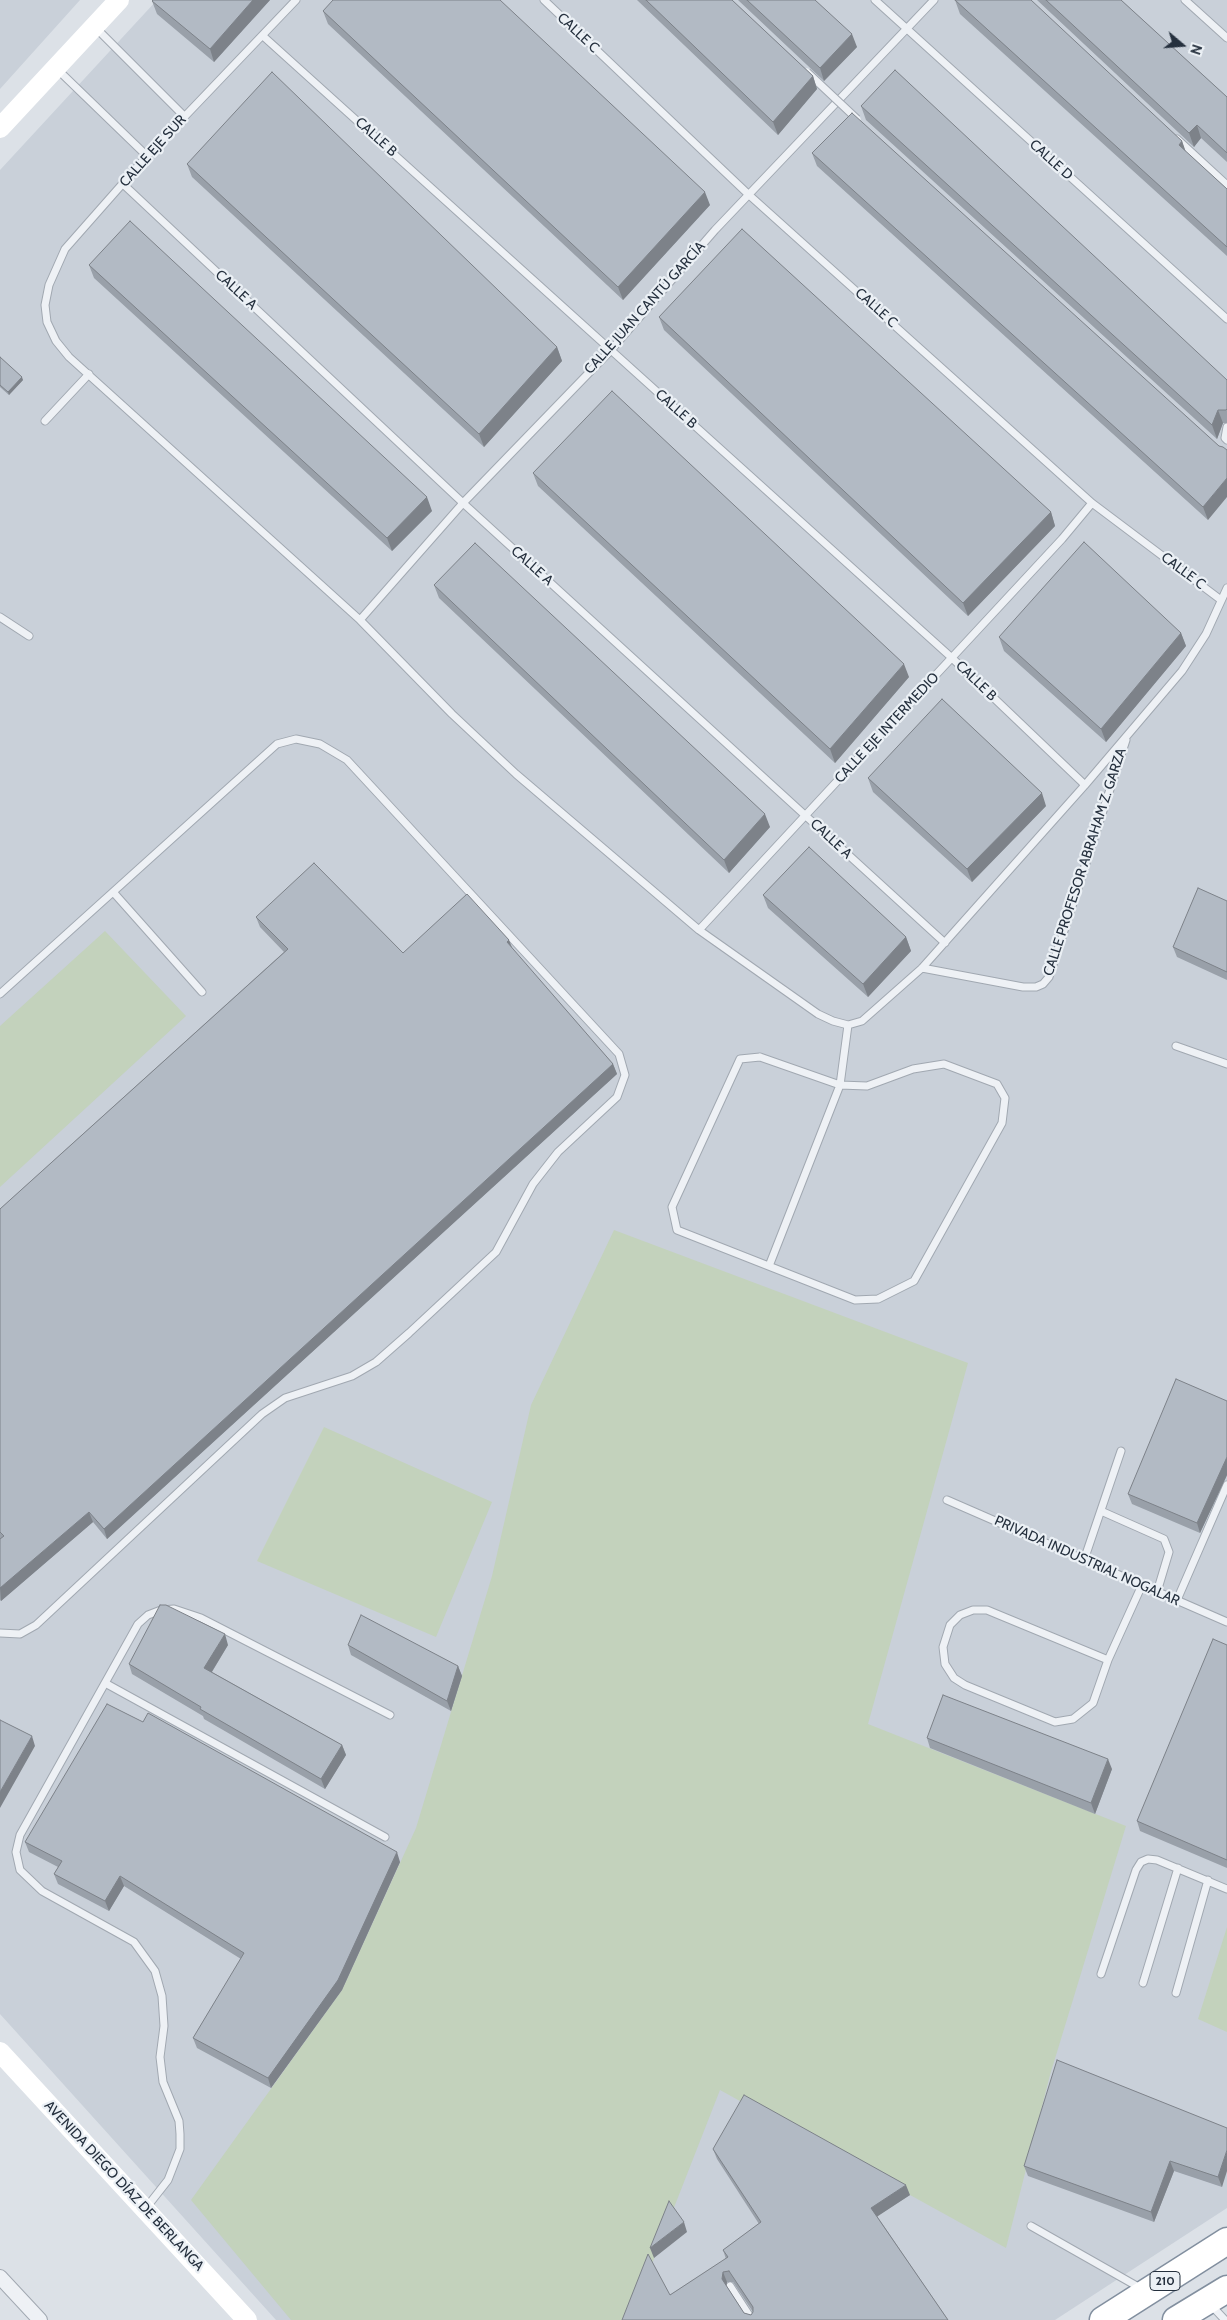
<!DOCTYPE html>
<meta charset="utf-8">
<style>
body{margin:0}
#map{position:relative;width:1227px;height:2320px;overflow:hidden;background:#dce1e7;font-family:Cabin,sans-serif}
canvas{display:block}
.north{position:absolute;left:1157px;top:20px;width:50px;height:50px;-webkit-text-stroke:4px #ebf0f5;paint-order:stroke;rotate:108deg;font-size:14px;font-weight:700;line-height:20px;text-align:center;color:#25303e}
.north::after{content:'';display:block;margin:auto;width:18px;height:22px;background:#25303e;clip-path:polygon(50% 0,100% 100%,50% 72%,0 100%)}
</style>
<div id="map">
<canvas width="1227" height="2320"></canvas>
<div class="north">N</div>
</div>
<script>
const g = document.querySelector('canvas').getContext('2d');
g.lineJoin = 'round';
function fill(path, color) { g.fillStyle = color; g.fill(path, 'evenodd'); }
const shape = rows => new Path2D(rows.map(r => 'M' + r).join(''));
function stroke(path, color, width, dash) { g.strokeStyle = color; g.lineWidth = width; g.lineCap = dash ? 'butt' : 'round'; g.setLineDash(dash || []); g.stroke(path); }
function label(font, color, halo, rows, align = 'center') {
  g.font = font + ' Cabin,sans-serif'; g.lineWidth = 4.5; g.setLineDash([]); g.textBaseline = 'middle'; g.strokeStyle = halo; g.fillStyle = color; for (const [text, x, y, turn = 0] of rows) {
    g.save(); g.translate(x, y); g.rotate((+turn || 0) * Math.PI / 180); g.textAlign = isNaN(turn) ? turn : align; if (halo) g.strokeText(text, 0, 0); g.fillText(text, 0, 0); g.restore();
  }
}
fill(shape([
 [0,0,80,0,0,89],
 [157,0,1227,0,1227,2208,1055,2320,276,2320,0,2014,0,170]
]), '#c9d0d9');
fill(shape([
 [105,931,186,1016,0,1187,0,1026],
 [614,1230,968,1363,868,1724,1126,1826,1050,2075,1006,2248,720,2090,630,2320,291,2320,191,2200,342,1990,416,1828,492,1576,531,1405],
 [324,1427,492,1502,436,1637,257,1561],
 [1227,1927,1227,2032,1198,2019]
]), '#c3d2bc');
const lane = shape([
 [296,0,147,156,65,249,49,285,45,305,47,322,56,341,69,357,360,620,452,714,516,774,699,930,818,1014,833,1021,848,1025],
 [544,0,748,194,1092,503,1221,600],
 [875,0,1227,319],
 [1185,0,1227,38],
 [96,28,184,116],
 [263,36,952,658,1085,785],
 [57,69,147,156],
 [1177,139,1227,185],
 [123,184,463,503,945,943],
 [45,421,89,374],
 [1227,427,1225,438,1227,440],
 [0,617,29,636],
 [360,620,463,503,611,350,715,230,934,0],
 [114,893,202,992],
 [699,930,1062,539,1092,503],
 [922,968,1023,987,1036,987,1043,984,1049,977,1126,740],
 [0,994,277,744,296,739,320,744,347,760,619,1054,625,1075,617,1097,558,1152,533,1184,496,1252,409,1333,376,1362,352,1376,285,1398,262,1414,36,1625,20,1634,0,1633],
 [848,1025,862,1021,922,968,1085,785,1182,671,1206,634,1227,588],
 [1176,1046,1227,1064],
 [760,1057,840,1085,867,1086,913,1069,944,1064,997,1084,1005,1098,1002,1123,914,1281,878,1299,855,1300,677,1230,672,1207,740,1059,760,1057],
 [769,1266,840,1085,848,1025],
 [947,1500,1227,1622],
 [1101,1511,1164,1539,1169,1552,1157,1592],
 [1084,1560,1121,1451],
 [1177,1600,1227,1485],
 [1108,1660,987,1610,973,1610,960,1615,950,1625,943,1647,945,1664,954,1678,965,1685,1055,1722,1073,1719,1093,1703,1108,1660,1142,1585],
 [105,1683,385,1837],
 [1101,1974,1136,1870,1141,1862,1148,1859,1157,1860,1227,1889],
 [1143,1983,1178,1868],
 [1176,1993,1208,1880],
 [146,2208,168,2180,180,2149,180,2134,179,2121,163,2082,160,2057,164,2026,162,1996,155,1971,134,1942,42,1891,20,1870,16,1852,20,1835,138,1624,148,1615,161,1610,174,1609,201,1618,390,1715],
 [1031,2226,1142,2289],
 [730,2286,752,2320],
 [1210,2304,1225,2320]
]);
const street = shape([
 [0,2277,40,2320]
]);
const highway = shape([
 [1103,2320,1227,2241],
 [1176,2320,1227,2289]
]);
stroke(lane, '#a1a8b1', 9);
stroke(street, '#a1a8b1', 16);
stroke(highway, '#828f9f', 29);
stroke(lane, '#eef1f5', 7);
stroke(street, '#eef1f5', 14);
stroke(shape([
 [0,128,119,0],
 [0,2052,247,2320]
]), '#fff', 20);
stroke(highway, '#fff', 26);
const laneBridge = shape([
 [807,72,857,119]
]);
stroke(laneBridge, '#a1a8b1', 9, []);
stroke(laneBridge, '#eef1f5', 7);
fill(shape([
 [270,0,214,62,157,14,152,1],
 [637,0,732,0,813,76,817,89,778,135],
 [738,0,815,0,857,47,824,81],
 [955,0,1182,141,1185,151,1227,189,1227,256,960,14],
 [1037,0,1121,0,1227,97,1227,162,1201,138,1194,147],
 [323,11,710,205,623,300,328,24],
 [861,106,1227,380,1227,423,1223,423,1217,439,866,120],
 [812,153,1219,446,1208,520,817,166],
 [187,164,557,347,562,361,484,447,192,177],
 [89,265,432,511,392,551,94,278],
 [659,317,1051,512,1055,526,968,616,664,330],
 [0,357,23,380,9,395,0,387],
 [533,473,909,677,835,763,538,486],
 [434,585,770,827,729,873,439,598],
 [1181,633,1186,646,1106,742,1004,651,999,637],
 [868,778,1046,806,972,882,873,792],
 [763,895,906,937,911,951,868,997,768,908],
 [1227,901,1227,980,1177,957,1173,947],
 [256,917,403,953,512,949,613,1064,617,1074,107,1539,93,1522,1,1601,0,1600,0,1209,284,952,260,927],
 [1227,1401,1227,1475,1200,1533,1132,1504,1128,1494],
 [228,1645,212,1672,342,1745,346,1755,325,1789,204,1719,203,1716,132,1674,129,1664],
 [348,1645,458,1666,462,1676,451,1711,351,1655],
 [1227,1645,1227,1868,1140,1831,1137,1821],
 [927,1738,1112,1769,1095,1814,930,1748],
 [25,1842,400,1862,342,1990,271,2088,197,2048,193,2038,241,1959,124,1886,109,1911,58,1884,54,1874,58,1867,29,1852],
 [1227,2128,1222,2187,1174,2171,1154,2222,1028,2176,1024,2166],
 [713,2149,910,2195,877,2216,948,2320,622,2320,670,2295,726,2259,723,2250,759,2224,717,2159],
 [727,2282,733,2282,753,2312,751,2315,744,2313,726,2285]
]), '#99a0a9');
fill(shape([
 [253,0,270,0,214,62,210,49],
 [852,34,857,47,824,81,820,68],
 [813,76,817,89,778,135,773,122],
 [1197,125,1201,138,1194,147,1189,133],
 [1182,141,1187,155,1179,145],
 [705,192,710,205,623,300,618,287],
 [557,347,562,361,484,447,479,434],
 [22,377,23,380,9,395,8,392],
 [1218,410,1223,423,1217,439,1212,425],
 [1227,478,1227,497,1208,520,1203,507],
 [427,497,432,511,392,551,387,538],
 [1051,512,1055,526,968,616,963,603],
 [1181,633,1186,646,1106,742,1101,729],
 [904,664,909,677,835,763,830,749],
 [1042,793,1046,806,972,882,967,869],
 [765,814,770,827,729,873,724,860],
 [906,937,911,951,868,997,863,984],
 [509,940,513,950,507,942],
 [613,1064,617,1074,107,1539,104,1529],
 [1227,1457,1227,1475,1200,1533,1197,1523],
 [89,1512,93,1522,1,1601,0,1588],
 [225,1634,228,1645,208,1678,204,1668],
 [458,1666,462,1676,451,1711,447,1701],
 [32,1736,35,1746,0,1808,0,1792],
 [342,1745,346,1755,325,1789,321,1779],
 [1108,1759,1112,1769,1095,1814,1091,1803],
 [397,1852,400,1862,342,1990,271,2088,268,2078],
 [120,1876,124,1886,109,1911,105,1901],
 [1227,2150,1227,2171,1222,2187,1218,2177],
 [1170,2161,1174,2171,1154,2222,1151,2212],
 [906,2185,910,2195,875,2218,871,2208],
 [684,2222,687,2232,654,2258,650,2248],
 [723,2272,727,2282,726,2289,722,2279]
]), '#7d8289');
const building = shape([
 [153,0,253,0,210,49,152,1,153,0],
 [333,0,500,0,705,192,618,287,323,11,333,0],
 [646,0,732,0,813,76,773,122,646,0],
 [747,0,815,0,852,34,820,68,747,0],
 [955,0,1031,0,1182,141,1179,145,1227,189,1227,247,955,0],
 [1046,0,1121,0,1227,97,1227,153,1197,125,1189,133,1046,0],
 [895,70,1227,380,1227,409,1226,410,1218,410,1212,425,861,106,895,70],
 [272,72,557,347,479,434,187,164,272,72],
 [852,113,1219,446,1223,447,1227,450,1227,478,1203,507,812,153,852,113],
 [130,221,427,497,387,538,89,265,130,221],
 [742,229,1051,512,963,603,659,317,742,229],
 [0,357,22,377,8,392,0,385,0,357],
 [612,391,904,664,830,749,533,473,612,391],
 [1084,542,1181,633,1101,729,999,637,1084,542],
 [475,543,765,814,724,860,434,585,475,543],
 [942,699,1042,793,967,869,868,778,942,699],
 [809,847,906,937,863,984,763,895,809,847],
 [314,863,403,953,467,894,509,940,507,942,613,1064,104,1529,89,1512,0,1588,0,1539,4,1536,0,1532,0,1209,288,949,256,917,314,863],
 [1198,888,1227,901,1227,972,1173,947,1198,888],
 [1176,1379,1227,1401,1227,1457,1197,1523,1128,1494,1176,1379],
 [160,1605,166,1605,225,1634,204,1668,342,1745,321,1779,200,1709,201,1707,129,1664,160,1605],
 [361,1615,458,1666,447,1701,348,1645,361,1615],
 [1213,1639,1227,1645,1227,1860,1137,1821,1213,1639],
 [943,1695,1108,1759,1091,1803,927,1738,943,1695],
 [107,1704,143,1722,148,1713,397,1852,338,1980,268,2078,193,2038,244,1953,120,1876,105,1901,54,1874,62,1861,25,1842,107,1704],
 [0,1720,32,1736,0,1792,0,1720],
 [1057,2060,1227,2128,1227,2150,1218,2177,1170,2161,1151,2212,1024,2166,1057,2060],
 [744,2095,906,2185,871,2208,948,2320,622,2320,648,2254,670,2295,728,2257,723,2250,761,2222,713,2149,744,2095],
 [729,2271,753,2307,753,2312,751,2315,744,2313,722,2279,723,2272,729,2271],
 [669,2201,684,2222,650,2248,669,2201]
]);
fill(building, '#b2bac4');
stroke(building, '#7d8289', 1);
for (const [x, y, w] of [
 [1165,2281,30]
]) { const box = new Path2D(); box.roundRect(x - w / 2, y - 9.5, w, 19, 4); g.fillStyle = '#ebf0f5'; g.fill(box); stroke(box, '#25303e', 1); }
label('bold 12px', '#25303e', null, [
 ["210",1165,2281]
]);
label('14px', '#25303e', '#ebf0f5', [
 ["CALLE C",578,33,43],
 ["CALLE B",376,137,42],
 ["CALLE EJE SUR",153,151,-48],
 ["CALLE D",1051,160,42],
 ["CALLE A",236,290,43],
 ["CALLE JUAN CANTÚ GARCÍA",645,308,-48],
 ["CALLE C",876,308,42],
 ["CALLE B",676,409,42],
 ["CALLE A",532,566,42],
 ["CALLE C",1183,571,37],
 ["CALLE B",976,681,44],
 ["CALLE EJE INTERMEDIO",887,728,-47],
 ["CALLE A",831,839,43],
 ["CALLE PROFESOR ABRAHAM Z. GARZA",1085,862,-72],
 ["PRIVADA INDUSTRIAL NOGALAR",1087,1561,24],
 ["AVENIDA DIEGO DÍAZ DE BERLANGA",124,2186,47]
]);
</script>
